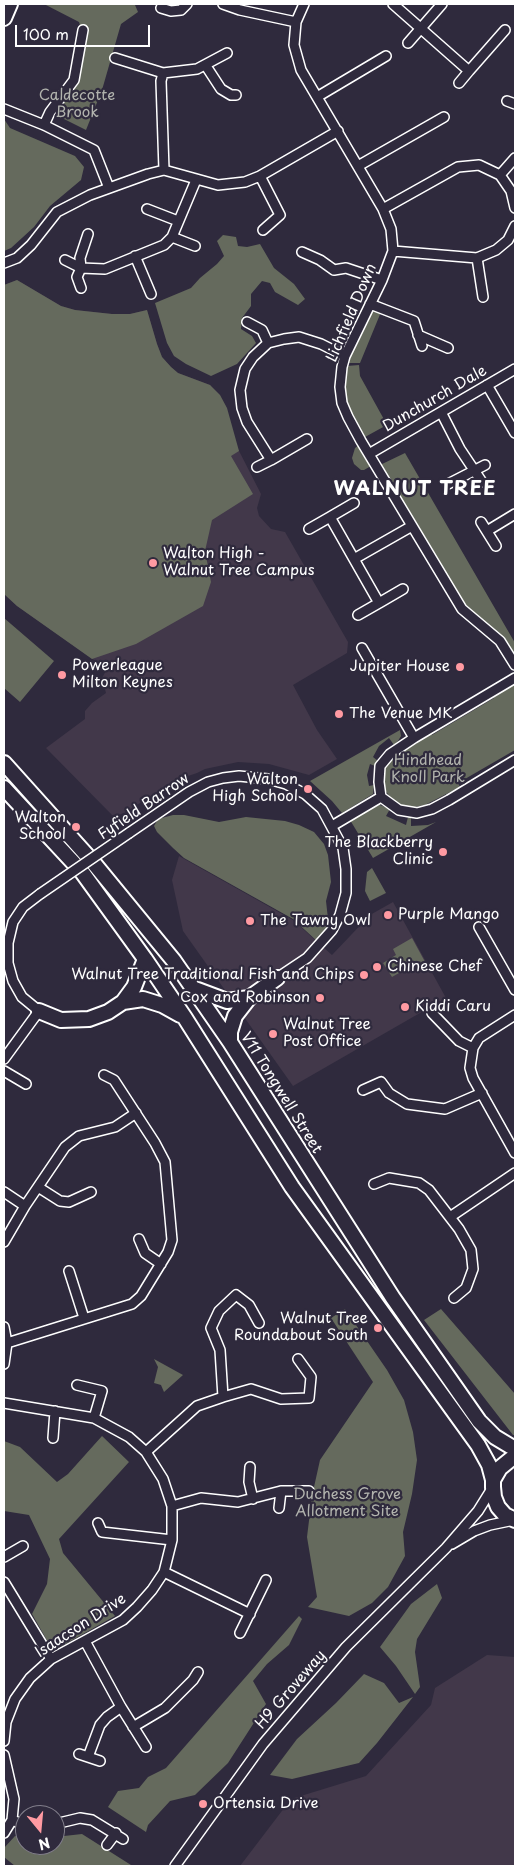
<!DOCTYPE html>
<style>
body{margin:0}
#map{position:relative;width:519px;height:1870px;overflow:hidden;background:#2f2a3d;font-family:"Playpen Sans",sans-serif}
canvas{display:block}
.frame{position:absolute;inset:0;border:5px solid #fff;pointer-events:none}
.north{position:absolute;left:15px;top:1805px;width:50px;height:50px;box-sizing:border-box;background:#2f2a3d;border:1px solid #827f8b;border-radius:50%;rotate:163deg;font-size:14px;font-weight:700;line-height:20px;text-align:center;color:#fff}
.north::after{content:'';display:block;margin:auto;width:18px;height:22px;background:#ff9aa2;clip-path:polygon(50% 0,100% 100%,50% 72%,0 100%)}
.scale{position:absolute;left:15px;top:25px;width:135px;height:22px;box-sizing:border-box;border:2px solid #fff;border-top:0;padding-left:6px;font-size:15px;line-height:18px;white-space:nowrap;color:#fff;-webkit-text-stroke:4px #2f2a3d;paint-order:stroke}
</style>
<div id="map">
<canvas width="519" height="1870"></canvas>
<div class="frame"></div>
<div class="north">N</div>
<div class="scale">100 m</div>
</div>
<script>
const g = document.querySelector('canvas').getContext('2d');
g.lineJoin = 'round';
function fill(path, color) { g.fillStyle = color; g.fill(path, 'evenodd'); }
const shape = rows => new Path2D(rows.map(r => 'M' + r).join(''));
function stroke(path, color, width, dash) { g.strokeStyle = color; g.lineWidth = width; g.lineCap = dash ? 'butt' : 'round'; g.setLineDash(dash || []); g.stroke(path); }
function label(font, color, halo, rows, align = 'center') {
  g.font = font + ' "Playpen Sans",sans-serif'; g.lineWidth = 4.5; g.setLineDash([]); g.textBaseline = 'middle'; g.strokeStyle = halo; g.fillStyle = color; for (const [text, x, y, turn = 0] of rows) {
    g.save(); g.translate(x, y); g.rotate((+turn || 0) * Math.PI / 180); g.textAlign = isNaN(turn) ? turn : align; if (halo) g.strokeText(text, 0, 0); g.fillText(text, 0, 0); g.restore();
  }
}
fill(shape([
 [17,280,61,306,75,310,112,314,130,314,147,310,157,344,162,357,171,367,178,373,210,385,220,395,237,447,261,494,257,508,259,516,271,529,285,532,348,642,347,653,293,685,317,730,337,759,309,775,269,764,238,762,205,769,197,773,176,780,126,812,114,817,46,748,85,719,85,711,92,703,106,693,102,678,107,669,17,606,4,594,4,285],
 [179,856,293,920,332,955,370,915,393,902,446,998,293,1086,183,931,172,880],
 [487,1655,515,1657,515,1866,240,1866,291,1799,366,1776,431,1705,435,1688]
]), '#42384a');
fill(shape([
 [44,4,136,4,135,5,138,12,121,24,102,90,86,130,50,112,74,80,81,29,79,22],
 [4,119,10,128,75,156,84,167,81,180,50,206,34,227,11,248,4,251],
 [223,235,236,237,238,246,247,247,260,244,274,268,294,284,305,299,298,305,275,292,270,283,262,281,251,294,251,306,242,318,241,329,252,336,256,343,237,364,211,376,186,364,174,356,167,343,155,303,191,288,200,278,217,264,224,256,217,241],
 [17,280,61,306,75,310,112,314,130,314,147,310,157,344,162,357,171,367,178,373,210,385,220,395,227,408,239,451,231,456,253,494,212,520,205,551,211,582,203,606,136,644,92,659,17,606,4,594,4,285],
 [376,310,381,312,360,363,347,363,371,312],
 [359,365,360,376,386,423,385,426,365,437,349,410,343,386,347,366],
 [359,445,371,466,364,470,361,470,354,464,352,458,355,448],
 [405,453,515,643,515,660,469,612,380,465],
 [4,618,54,661,20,702,4,688],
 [515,682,515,750,458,783,460,787,425,805,409,808,401,806,392,800,385,790,382,779,384,768,391,758,430,732,432,735,494,698,493,695],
 [400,730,401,736,398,741,394,745,389,738,379,746,373,757,378,761,375,766,370,764,367,775,369,786,374,785,373,794,342,813,332,801,310,781],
 [380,805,390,809,386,816,406,825,408,817,411,817,411,826,428,825,436,822,373,858,350,820,373,806],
 [173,815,184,815,219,822,246,817,285,821,299,825,314,832,324,844,328,855,331,882,326,901,328,919,326,929,318,942,293,919,184,858,173,848,157,832,154,826,158,819],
 [372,868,386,893,370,901,365,891,367,872],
 [412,938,430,971,425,970,420,961,392,977,383,963,396,955,393,949],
 [345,1309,387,1370,404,1400,413,1432,417,1460,412,1494,403,1532,405,1556,388,1587,372,1603,349,1616,308,1607,317,1597,307,1537,312,1496,320,1460,373,1382,331,1318],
 [441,1309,515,1394,515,1435,513,1435,424,1320],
 [154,1359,183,1375,164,1392,161,1385,154,1383,158,1367],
 [102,1436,129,1462,59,1539,63,1553,115,1616,53,1651,32,1614,47,1584,50,1559,29,1515,4,1511,4,1441,20,1447,57,1482,68,1474],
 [437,1584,442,1598,417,1639,415,1652,420,1687,415,1694,396,1666,380,1647,411,1604],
 [299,1616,302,1619,289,1645,267,1664,253,1681,266,1704,228,1763,195,1795,170,1801,148,1825,146,1832,108,1807,118,1791,139,1788,148,1777,166,1768],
 [364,1674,384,1683,399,1703,413,1697,377,1743,359,1763,292,1779,270,1775,297,1739,336,1703],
 [82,1834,131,1865,130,1866,15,1866,4,1857,4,1848,15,1836,25,1838,25,1845,55,1845,55,1837]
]), '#656a5d');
const minor = shape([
 [223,4,240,10,296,22],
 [304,4,296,22,294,45,301,70,383,209,391,229,393,251,382,280,345,356,342,367,340,387,342,403,348,417,361,441,462,609,500,641,515,665],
 [393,4,469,71,505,30],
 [161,8,171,11,181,10,187,4],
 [408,43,442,4],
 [115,58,163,73,197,69,227,53],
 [206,66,221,89,231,95,236,95],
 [163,73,161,81,164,170],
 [459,83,469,71],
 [317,97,386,56],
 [507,101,515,104],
 [4,109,44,125,94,150,109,188],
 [44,125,50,112,74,80,83,30],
 [358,166,444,117],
 [500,175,515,158],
 [260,176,280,215,263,230],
 [147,209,178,221],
 [383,209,458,167,479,165,500,175,511,191,515,208],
 [172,237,195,246],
 [393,251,477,258,496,250,508,240,515,226],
 [302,252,320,260,334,270,346,268,382,280],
 [135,256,151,294],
 [477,258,483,297],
 [65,260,81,268,105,269,164,245,172,237,196,180],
 [4,263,17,258,31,245,57,212,90,195,148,174,164,170,218,185,245,182,260,176,338,131],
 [81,288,77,277,81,268,80,258,88,234],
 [370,304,414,321,422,346],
 [247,322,262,330,268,343],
 [418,335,448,348],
 [487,385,515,433],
 [441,412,460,449,482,482],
 [307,439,271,460,247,422,242,408,240,390,245,369,253,357,268,343,284,339,299,337,321,344,345,356],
 [369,454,515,369],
 [257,467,271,460],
 [448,484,485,465],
 [330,517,354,503],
 [481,522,496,546],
 [309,529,330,517,379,603,358,615],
 [487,531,515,514],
 [354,559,412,526],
 [379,603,403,589],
 [362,648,414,738],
 [515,678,414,738,390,754,380,766,379,782,381,797,399,810,417,813,432,809,449,800,515,760],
 [332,826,381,797],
 [129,833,189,792,208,782,223,778,239,776,268,779,286,784,305,794,322,809,343,848,346,869,346,893,340,915,332,930,307,958,277,978],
 [479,927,515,990],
 [432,1013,459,1041,473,1048],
 [515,1015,479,1038,473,1048,470,1068,473,1078,515,1153],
 [4,1059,39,1011,22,997,13,981,8,963,8,943,13,922,23,907,40,894],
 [4,1071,26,1084],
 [363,1090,381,1082,389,1093,407,1104,445,1109,482,1093],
 [374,1184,389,1178,419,1183,429,1190,459,1229,471,1250,473,1269,466,1288,454,1298],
 [38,1187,60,1201,69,1202,91,1192],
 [4,1192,25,1206],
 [450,1217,515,1173],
 [139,1239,145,1253,161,1264],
 [4,1242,25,1206,65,1147,79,1136,115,1127,136,1113],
 [69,1271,84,1318],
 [4,1327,7,1343,4,1364],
 [7,1343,132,1304,141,1296,168,1252,172,1240,165,1162,155,1143,114,1080,104,1075],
 [77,1385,102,1391,94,1418],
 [223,1397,220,1350,211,1328,219,1311,236,1295,249,1305,259,1323],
 [4,1403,94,1418,129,1437,146,1452,163,1479,172,1506,172,1540,164,1572,152,1590,137,1607,123,1620,51,1659,30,1678,15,1699,6,1722,4,1741],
 [53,1438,55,1411],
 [146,1452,197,1406,223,1397,251,1389,281,1399,309,1398,311,1377,298,1359],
 [250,1467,249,1482,253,1499],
 [172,1506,201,1498,238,1502,281,1491,309,1491],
 [279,1508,281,1491],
 [98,1523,102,1532,172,1540],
 [452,1544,474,1531,490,1525,514,1520],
 [4,1557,23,1546],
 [164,1572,250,1614],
 [4,1582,51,1659],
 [240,1633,266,1580],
 [85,1641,121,1707,146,1747],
 [133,1727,165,1708,193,1680,198,1672],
 [79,1754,88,1757],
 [4,1755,14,1799,12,1820,4,1833],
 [100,1761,88,1757,100,1725,107,1717,121,1707],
 [12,1820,25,1825],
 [55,1824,80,1818,92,1820,123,1839],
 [107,1845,116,1833],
 [175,1866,263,1744,346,1647,446,1548,478,1511,493,1487]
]);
const highway = shape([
 [4,18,10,4],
 [4,763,92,861,174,961,230,1042,393,1298,479,1421,495,1437,515,1449],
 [4,788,82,872,145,959,185,1018,292,1187,478,1445,489,1465,493,1480],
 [195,989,227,1001,249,998],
 [123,1002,143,999,162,1005,180,1015],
 [39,1011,61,1020,89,1019,108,1012,123,1002,134,987,145,959],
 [230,1042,230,1032,235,1016,249,998,277,978],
 [515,1458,511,1459,500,1468,493,1480,493,1487,494,1497,498,1507,505,1515,515,1520]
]);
stroke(minor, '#fff', 12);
stroke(highway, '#fff', 18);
stroke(minor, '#2f2a3d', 9);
stroke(highway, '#2f2a3d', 14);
const minorBridge = shape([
 [40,894,129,833]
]);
stroke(minorBridge, '#fff', 12, []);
stroke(minorBridge, '#2f2a3d', 9);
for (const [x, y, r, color] of [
 [153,563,5,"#ff9aa2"],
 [460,667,5,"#ff9aa2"],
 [62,675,5,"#ff9aa2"],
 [339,714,5,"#ff9aa2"],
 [308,789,5,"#ff9aa2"],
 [76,827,5,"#ff9aa2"],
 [443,852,5,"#ff9aa2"],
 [388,915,5,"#ff9aa2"],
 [250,921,5,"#ff9aa2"],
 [377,967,5,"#ff9aa2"],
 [364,975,5,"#ff9aa2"],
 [320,998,5,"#ff9aa2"],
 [405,1007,5,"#ff9aa2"],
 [273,1034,5,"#ff9aa2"],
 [378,1328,5,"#ff9aa2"],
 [203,1804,5,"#ff9aa2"]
]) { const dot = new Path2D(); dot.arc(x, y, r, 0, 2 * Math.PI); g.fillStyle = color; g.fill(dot); stroke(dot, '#2f2a3d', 2); }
label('15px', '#b2b4ae', '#2f2a3d', [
 ["Caldecotte",77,96],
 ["Brook",77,113],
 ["Hindhead",428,761],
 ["Knoll Park",428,778],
 ["Duchess Grove",347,1495],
 ["Allotment Site",347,1512]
]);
label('15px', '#fff', '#2f2a3d', [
 ["Lichfield Down",352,313,-67],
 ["Dunchurch Dale",435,399,-30],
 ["Fyfield Barrow",144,807,-34],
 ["V11 Tongwell Street",281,1093,58],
 ["Isaacson Drive",81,1626,-33],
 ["H9 Groveway",291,1690,-49]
]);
label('15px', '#fff', '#2f2a3d', [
 ["Walton High -",163,554],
 ["Walnut Tree Campus",163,571],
 ["Powerleague",72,666],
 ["Milton Keynes",72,683],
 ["Jupiter House",450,667,"right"],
 ["The Venue MK",349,714],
 ["Walton",298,780,"right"],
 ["High School",298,797,"right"],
 ["Walton",66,818,"right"],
 ["School",66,835,"right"],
 ["The Blackberry",433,843,"right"],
 ["Clinic",433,860,"right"],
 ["Purple Mango",398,915],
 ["The Tawny Owl",260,921],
 ["Chinese Chef",387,967],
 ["Walnut Tree Traditional Fish and Chips",354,975,"right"],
 ["Cox and Robinson",310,998,"right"],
 ["Kiddi Caru",415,1007],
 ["Walnut Tree",283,1025],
 ["Post Office",283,1042],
 ["Walnut Tree",368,1319,"right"],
 ["Roundabout South",368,1336,"right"],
 ["Ortensia Drive",213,1804]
], 'left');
g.letterSpacing = '1px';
label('bold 20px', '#fff', '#2f2a3d', [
 ["WALNUT TREE",415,489]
]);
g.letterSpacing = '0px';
</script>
